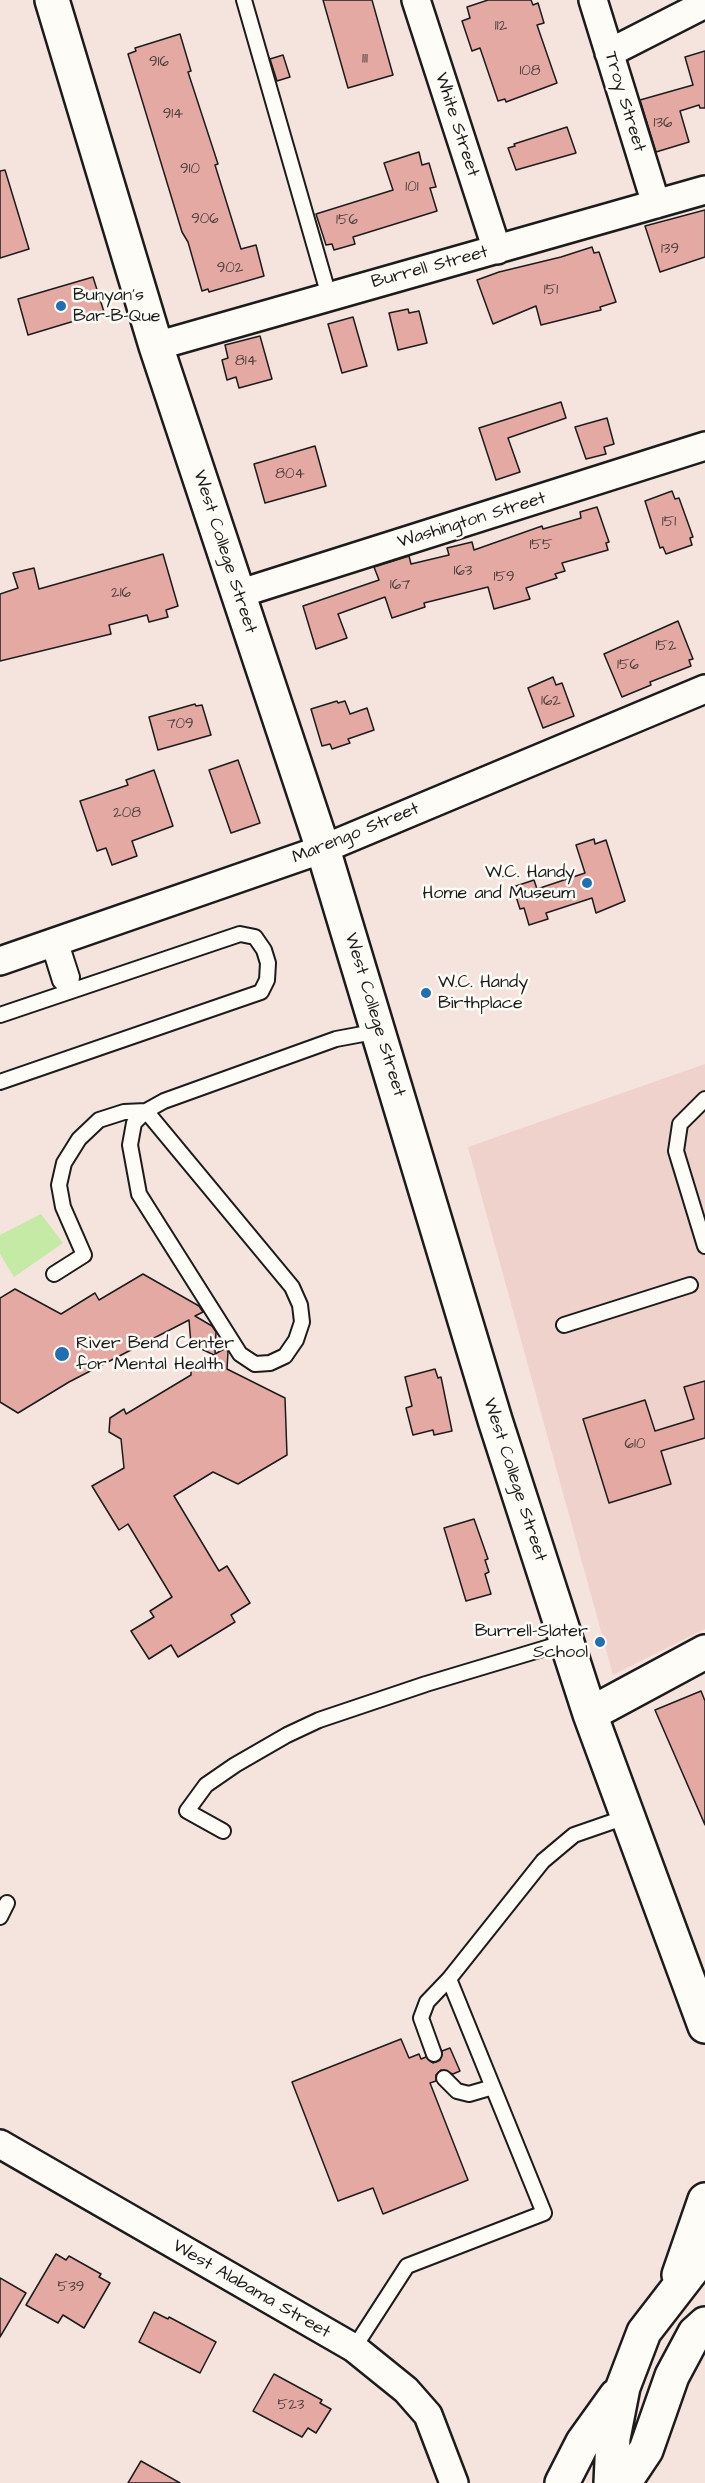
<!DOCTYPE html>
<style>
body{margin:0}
canvas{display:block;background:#f5e3de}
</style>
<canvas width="705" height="2483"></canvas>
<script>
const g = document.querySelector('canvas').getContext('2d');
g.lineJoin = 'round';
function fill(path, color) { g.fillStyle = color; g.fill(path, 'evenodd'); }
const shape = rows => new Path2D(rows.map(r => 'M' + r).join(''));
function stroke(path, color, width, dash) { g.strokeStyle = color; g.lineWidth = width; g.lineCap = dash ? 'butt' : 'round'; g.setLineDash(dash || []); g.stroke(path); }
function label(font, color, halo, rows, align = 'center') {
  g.font = font + ' "Architects Daughter",sans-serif'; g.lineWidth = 5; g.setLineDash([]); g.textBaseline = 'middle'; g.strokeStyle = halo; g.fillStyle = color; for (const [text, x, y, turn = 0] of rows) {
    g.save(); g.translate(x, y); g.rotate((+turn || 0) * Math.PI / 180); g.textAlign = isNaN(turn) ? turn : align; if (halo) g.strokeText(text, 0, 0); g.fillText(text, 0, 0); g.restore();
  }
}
fill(shape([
 [705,1064,705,1629,613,1675,468,1147]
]), '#f0d2cc');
fill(shape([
 [41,1214,63,1243,14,1277,0,1254,0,1235]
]), '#c4eaa5');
const building = shape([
 [323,0,372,0,393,75,348,88,323,0],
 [488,0,531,0,533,5,538,3,544,23,537,25,557,83,506,102,505,99,498,101,480,48,472,51,462,21,470,18,467,7,488,0],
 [180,34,191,71,188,72,218,164,215,165,241,249,256,245,264,276,209,292,208,289,202,291,188,242,182,232,128,54,136,51,135,48,180,34],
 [705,51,705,108,700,108,699,105,680,111,689,142,656,152,640,100,693,85,685,57,705,51],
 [283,55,290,77,277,81,270,59,283,55],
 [567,127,576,153,516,170,508,148,515,146,514,144,567,127],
 [419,152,422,165,429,163,436,187,430,188,437,211,353,237,355,244,334,250,332,244,326,245,316,214,393,190,384,163,419,152],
 [5,170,29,249,0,258,0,171,5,170],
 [705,210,705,257,660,272,645,226,705,210],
 [592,247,594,253,599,252,616,302,600,307,601,310,541,325,536,306,493,324,477,280,499,272,561,257,592,247],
 [93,277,104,312,28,335,18,299,93,277],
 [408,309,409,313,419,311,427,343,398,350,389,313,408,309],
 [353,317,367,366,342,373,328,324,353,317],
 [260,336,272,379,239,388,236,377,227,380,222,360,228,358,225,345,260,336],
 [561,402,566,418,508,438,520,472,496,480,479,428,561,402],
 [607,418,614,444,604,447,606,454,586,459,575,427,607,418],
 [315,446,326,486,265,503,254,464,315,446],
 [672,491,675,499,679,498,693,537,690,538,692,545,666,554,663,547,660,548,645,501,672,491],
 [597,507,609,542,606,543,608,550,562,563,565,571,555,574,557,578,526,588,530,599,494,609,488,587,424,603,425,607,392,618,385,597,338,614,347,638,316,649,303,606,379,580,374,567,409,556,411,564,449,555,447,548,472,542,474,550,542,526,543,529,581,518,580,512,597,507],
 [163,554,178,606,166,610,168,617,149,622,147,615,109,625,111,634,0,661,0,594,18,588,13,573,34,568,39,589,163,554],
 [678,621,693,659,689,660,691,666,650,682,651,685,622,697,604,654,678,621],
 [553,677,556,685,562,683,574,716,543,728,528,688,553,677],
 [337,701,338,703,345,701,350,714,367,708,374,730,348,739,350,743,332,749,330,744,322,746,311,709,337,701],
 [195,704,196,706,202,705,211,735,158,750,149,717,195,704],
 [238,760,260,823,231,833,209,770,238,760],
 [154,770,173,826,132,841,137,856,112,865,106,848,97,851,80,801,128,785,126,780,154,770],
 [594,839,595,844,606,840,625,901,596,913,592,898,546,913,548,919,529,925,524,908,520,909,513,887,534,880,537,889,585,873,576,845,594,839],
 [143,1274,199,1306,203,1312,195,1316,212,1326,216,1332,215,1354,226,1348,228,1352,227,1369,285,1398,287,1455,238,1484,213,1472,174,1496,219,1571,227,1566,250,1603,231,1615,235,1622,178,1657,171,1645,149,1659,131,1631,154,1617,150,1611,172,1597,128,1524,119,1530,92,1486,124,1468,121,1439,109,1432,110,1418,124,1409,126,1414,191,1375,191,1368,214,1355,191,1344,189,1320,69,1382,18,1413,0,1402,0,1298,15,1289,61,1314,95,1293,99,1300,143,1274],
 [435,1369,438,1378,441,1377,452,1431,434,1435,433,1430,413,1435,406,1408,412,1406,405,1377,435,1369],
 [705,1381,705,1438,661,1451,671,1484,609,1503,583,1419,645,1400,655,1431,694,1419,684,1387,705,1381],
 [474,1519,488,1559,485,1560,489,1572,485,1574,491,1594,466,1601,444,1528,474,1519],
 [701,1691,705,1701,705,1825,655,1710,701,1691],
 [401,2039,409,2058,419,2054,421,2059,426,2057,433,2063,440,2060,442,2051,450,2048,460,2071,453,2074,441,2070,436,2075,436,2081,430,2083,468,2180,383,2214,373,2188,338,2201,292,2082,401,2039],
 [56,2254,66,2260,69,2256,101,2274,99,2277,110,2283,84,2328,63,2315,58,2323,26,2305,56,2254],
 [0,2278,26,2293,0,2337,0,2278],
 [154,2312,168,2319,169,2317,216,2342,200,2373,139,2342,154,2312],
 [274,2374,322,2400,320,2403,331,2409,316,2433,308,2428,302,2437,253,2411,274,2374],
 [141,2461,180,2483,128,2483,141,2461]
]);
fill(building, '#e3a9a2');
stroke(building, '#1c1c1c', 1.5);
const service = shape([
 [244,0,329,296],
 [53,942,63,949,72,977,70,991,60,981,51,952,53,942],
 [0,1015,240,934,255,937,264,950,268,963,267,980,261,992,0,1082],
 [705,1099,680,1124,676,1151,705,1246],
 [146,1111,292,1287,300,1305,302,1322,296,1340,285,1356,270,1363,255,1364,240,1354,139,1194,130,1145,134,1123,146,1111,164,1101,336,1039,379,1031],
 [54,1274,84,1255,63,1207,59,1185,64,1163,79,1139,99,1120,124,1112,146,1111],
 [564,1325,690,1285],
 [223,1831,187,1811,206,1785,235,1765,287,1735,319,1720,426,1684,566,1642],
 [0,1917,7,1903],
 [434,2054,421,2018,427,2002,449,1979,543,1861,574,1835,626,1817],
 [444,2078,457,2091,469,2094,493,2087],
 [354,2348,407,2266,544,2213,449,1979]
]);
const minor = shape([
 [416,0,497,250],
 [593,0,656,204],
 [609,53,705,4],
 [156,346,705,190],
 [238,594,705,446],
 [0,961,323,849,705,689],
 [0,2144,354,2348,406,2390,428,2415,454,2483]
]);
const tertiary = shape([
 [52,0,156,346,323,849,495,1420,590,1714,705,2026],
 [590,1714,705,1652],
 [679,2275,705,2200],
 [562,2483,583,2442,616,2396],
 [611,2483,613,2438,623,2387,644,2332,705,2253],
 [624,2483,646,2450,672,2376,695,2333,705,2324]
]);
stroke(service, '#1c1c1c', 18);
stroke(minor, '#1c1c1c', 32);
stroke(tertiary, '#1c1c1c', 38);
stroke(service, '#fdfcf7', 14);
stroke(minor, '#fdfcf7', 27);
stroke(tertiary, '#fdfcf7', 33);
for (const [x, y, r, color] of [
 [61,306,6,"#1f6fb2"],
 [587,883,6,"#1f6fb2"],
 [426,993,6,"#1f6fb2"],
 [62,1354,8,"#1f6fb2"],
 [600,1642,6,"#1f6fb2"]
]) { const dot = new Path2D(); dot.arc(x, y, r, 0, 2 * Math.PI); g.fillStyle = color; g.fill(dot); stroke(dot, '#fdfcf7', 2); }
label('15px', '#4e3f3e', null, [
 ["112",501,27],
 ["111",365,60],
 ["916",159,63],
 ["108",530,72],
 ["914",173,115],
 ["136",663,124],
 ["910",190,170],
 ["101",412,188],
 ["906",205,220],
 ["156",347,221],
 ["139",670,250],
 ["902",230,269],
 ["151",551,291],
 ["814",246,362],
 ["804",290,475],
 ["151",669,523],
 ["155",541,546],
 ["163",463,572],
 ["159",504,578],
 ["167",400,586],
 ["216",121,594],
 ["152",666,647],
 ["156",628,666],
 ["162",551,702],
 ["709",180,725],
 ["208",127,814],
 ["610",635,1445],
 ["539",71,2288],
 ["523",291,2406]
]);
label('18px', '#1c1c1c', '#fdfcf7', [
 ["Troy Street",624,102,73],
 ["White Street",456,125,72],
 ["Burrell Street",430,268,-15],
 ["Washington Street",472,521,-17],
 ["West College Street",224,552,72],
 ["Marengo Street",356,834,-22],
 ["West College Street",374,1015,73],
 ["West College Street",514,1480,72],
 ["West Alabama Street",251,2290,30]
]);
label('18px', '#1c1c1c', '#fdfcf7', [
 ["Bunyan's",73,296],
 ["Bar-B-Que",73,317],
 ["W.C. Handy",575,873,"right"],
 ["Home and Museum",575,894,"right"],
 ["W.C. Handy",438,983],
 ["Birthplace",438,1004],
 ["River Bend Center",76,1344],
 ["for Mental Health",76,1365],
 ["Burrell-Slater",588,1632,"right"],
 ["School",588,1653,"right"]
], 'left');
</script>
